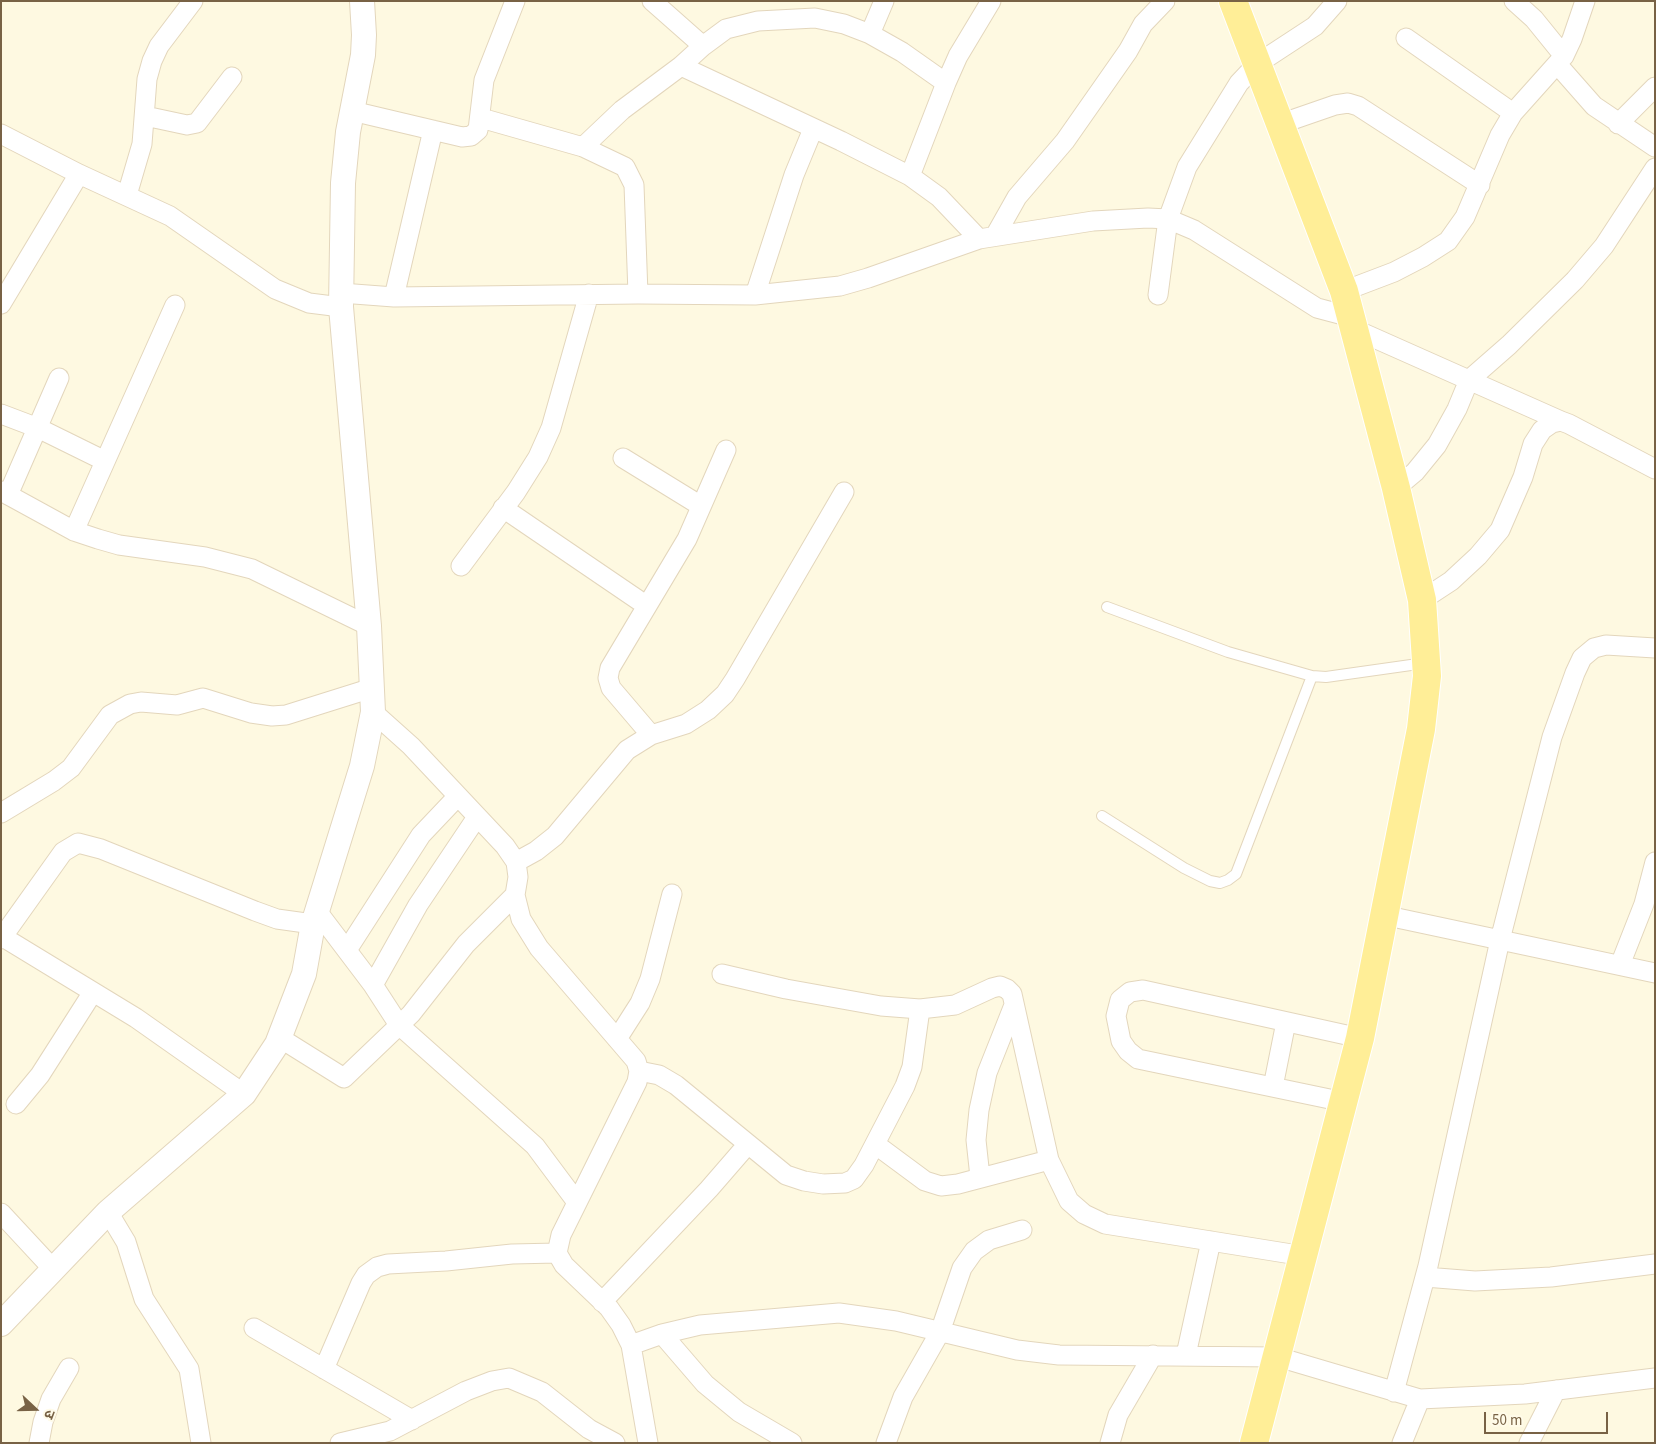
<!DOCTYPE html>
<meta charset="utf-8">
<style>
body{margin:0}
#map{position:relative;width:1656px;height:1444px;overflow:hidden;background:#fef9e1;font-family:"Source Sans 3","Noto Sans Devanagari",sans-serif}
canvas{display:block}
.frame{position:absolute;inset:0;border:2px solid #786245;pointer-events:none}
.north{position:absolute;left:10px;top:1384px;width:50px;height:50px;-webkit-text-stroke:4px #fffbe9;paint-order:stroke;rotate:111deg;font-size:14px;font-weight:700;line-height:20px;text-align:center;color:#786245}
.north::after{content:'';display:block;margin:auto;width:18px;height:22px;background:#786245;clip-path:polygon(50% 0,100% 100%,50% 72%,0 100%)}
.scale{position:absolute;left:1484px;top:1412px;width:124px;height:22px;box-sizing:border-box;border:2px solid #786245;border-top:0;padding-left:6px;font-size:15px;line-height:18px;white-space:nowrap;color:#786245;-webkit-text-stroke:4px #fffbe9;paint-order:stroke}
</style>
<div id="map">
<canvas width="1656" height="1444"></canvas>
<div class="frame"></div>
<div class="north">उ</div>
<div class="scale">50 m</div>
</div>
<script>
const g = document.querySelector('canvas').getContext('2d');
g.lineJoin = 'round';
const shape = rows => new Path2D(rows.map(r => 'M' + r).join(''));
function stroke(path, color, width, dash) { g.strokeStyle = color; g.lineWidth = width; g.lineCap = dash ? 'butt' : 'round'; g.setLineDash(dash || []); g.stroke(path); }
const service = shape([
 [1107,607,1228,652,1312,676,1326,677,1425,663],
 [1102,816,1184,868,1210,881,1220,883,1228,880,1236,874,1312,676]
]);
const minor = shape([
 [652,1,703,46],
 [1514,1,1534,19,1564,56],
 [870,34,884,1],
 [1406,38,1513,113],
 [1557,64,1594,106,1655,147],
 [681,66,841,141,910,176,939,197,979,239],
 [352,111,462,137,471,136,478,130,484,80,515,1],
 [145,116,187,125,197,123,232,77],
 [481,118,583,147,625,167,634,185,638,294],
 [1280,124,1335,105,1348,103,1358,106,1480,185],
 [1618,124,1655,87],
 [1,134,79,174,170,216,275,289,309,303,341,307],
 [583,147,622,110,681,66,703,46,726,29,758,21,815,18,844,24,870,34,902,52,946,83],
 [910,176,946,83,958,56,991,1],
 [127,195,142,144,147,79,152,61,159,46,193,1],
 [995,236,1017,197,1065,141,1128,51,1143,24,1165,1],
 [1344,291,1394,272,1423,257,1448,241,1465,217,1500,135,1513,113,1564,56,1572,39,1585,1],
 [341,293,394,297,638,294,755,295,840,286,868,278,979,239,1093,221,1148,218,1168,219,1194,230,1317,308,1351,317],
 [755,295,794,175,813,129],
 [1158,295,1168,219,1187,167,1239,83,1257,64,1315,26,1337,1],
 [394,297,433,130],
 [1,304,79,174],
 [1354,329,1561,421],
 [1,414,38,428,105,461],
 [623,458,701,506],
 [1396,488,1415,472,1437,445,1457,409,1469,380,1509,345,1575,280,1604,246,1655,168],
 [1,491,74,531,98,539,119,545,205,557,252,569,369,626],
 [8,495,59,378],
 [503,508,647,606],
 [74,531,175,305],
 [461,566,516,492,538,457,551,428,589,294],
 [1422,600,1451,581,1478,556,1500,530,1523,477,1533,444,1542,430,1552,423,1561,421,1569,424,1655,469],
 [373,712,411,746,505,846,516,862,518,877,515,895,521,919,539,948,636,1061,639,1071,637,1082,561,1235,557,1253,564,1265,609,1308,621,1325,631,1345,648,1443],
 [651,735,611,688,608,678,610,668,687,539,726,450],
 [1,813,54,781,71,768,110,715,130,704,141,702,177,705,203,698,251,713,272,716,286,715,372,688],
 [516,862,536,851,555,836,627,750,651,735,686,724,708,710,725,694,735,679,844,492],
 [317,911,373,985,399,1025,535,1146,576,1201],
 [1383,915,1655,973],
 [3,937,136,1018,244,1094],
 [1,939,63,852,78,843,101,849,255,911,277,919,313,924],
 [347,950,421,835,458,796],
 [1620,965,1644,904,1655,862],
 [722,974,786,989,881,1006,920,1009,955,1005,992,988,1000,986,1007,989,1012,994,1049,1160,1069,1201,1084,1214,1105,1224,1304,1256],
 [373,985,418,905,477,817],
 [280,1038,344,1078,411,1014,466,944,515,895],
 [617,1039,640,1003,650,979,672,894],
 [639,1071,659,1075,676,1085,786,1175,804,1181,823,1184,845,1183,854,1179,864,1165,905,1086,912,1067,920,1009],
 [1273,1087,1286,1022],
 [1344,1102,1138,1059,1128,1051,1121,1041,1116,1016,1120,1000,1130,992,1143,990,1360,1038],
 [16,1104,40,1075,93,992],
 [875,1144,925,1181,941,1186,958,1184,1049,1160],
 [980,1177,976,1140,979,1110,987,1073,1014,1005],
 [108,1212,126,1242,144,1299,189,1369,201,1443],
 [1,1213,53,1269],
 [1425,1277,1475,1281,1551,1277,1655,1264],
 [602,1302,709,1189,748,1144],
 [254,1328,412,1420],
 [662,1334,705,1384,739,1412,792,1443],
 [631,1345,662,1334,700,1325,839,1313,896,1321,1017,1350,1059,1355,1278,1357,1420,1399,1525,1394,1655,1378],
 [1186,1355,1211,1241],
 [324,1369,361,1283,366,1275,377,1267,388,1264,446,1261,512,1254,557,1253],
 [1394,1392,1428,1266,1500,940,1552,737,1575,673,1582,658,1594,648,1606,645,1655,648],
 [39,1443,43,1422,51,1399,69,1368],
 [340,1443,390,1431,466,1391,492,1381,509,1378,542,1392,589,1429,615,1443],
 [886,1443,903,1397,940,1332,962,1268,974,1251,989,1240,1022,1230],
 [1110,1443,1118,1415,1153,1355],
 [1402,1443,1420,1399],
 [1529,1443,1556,1390]
]);
const tertiary = shape([
 [1,1324,108,1212,244,1094,277,1044,304,974,313,924,362,766,373,712,369,626,341,307,343,183,348,132,363,55,364,35,362,1]
]);
const primary = shape([
 [1233,1,1344,291,1396,488,1422,600,1427,676,1421,729,1360,1038,1254,1443]
]);
stroke(service, '#e3d6bc', 12);
stroke(minor, '#e3d6bc', 21);
stroke(tertiary, '#e3d6bc', 26);
stroke(primary, '#fff', 30);
stroke(service, '#fff', 10);
stroke(minor, '#fff', 19);
stroke(tertiary, '#fff', 24);
stroke(primary, '#ffee97', 28);
</script>
